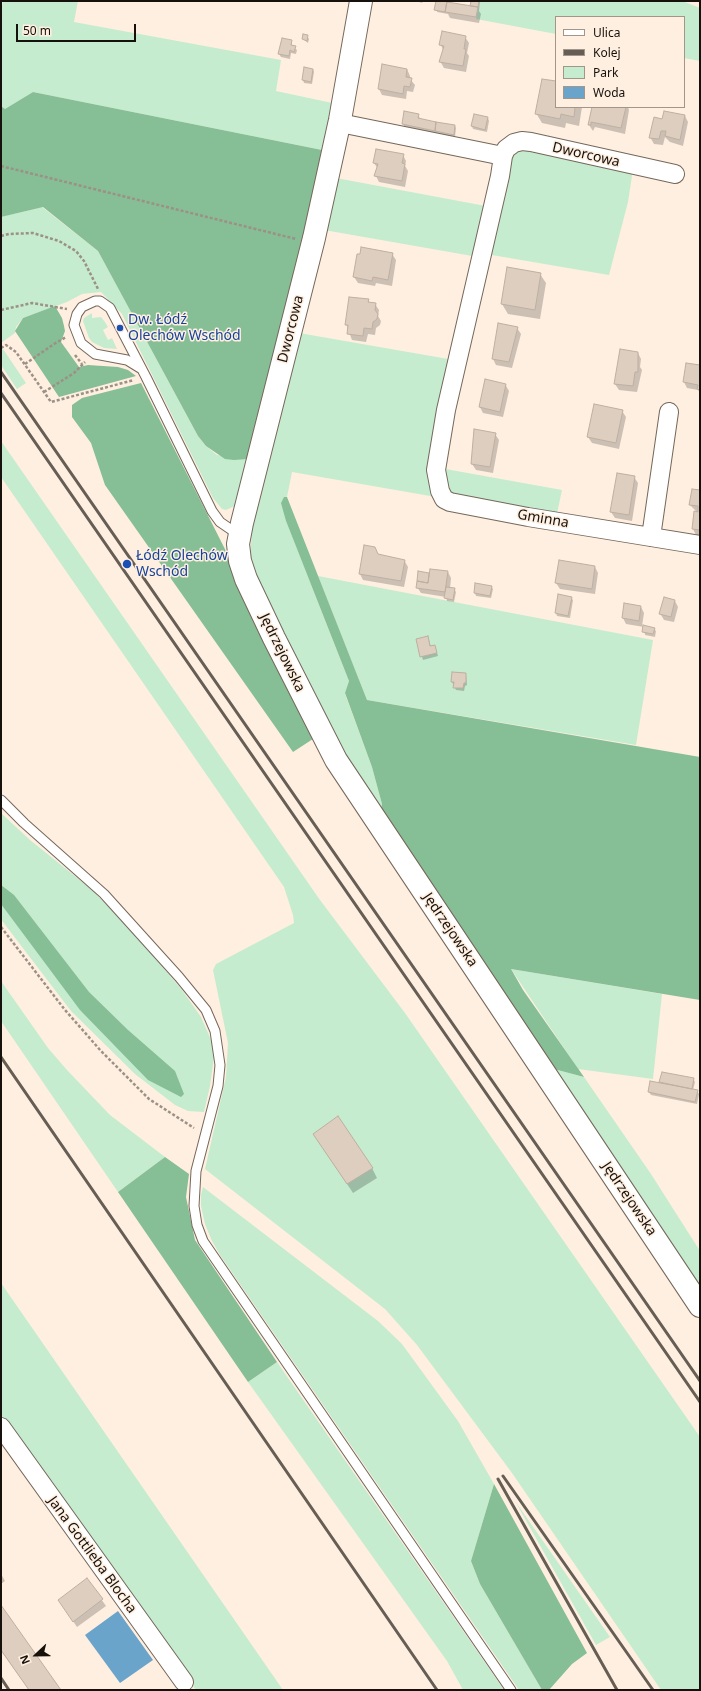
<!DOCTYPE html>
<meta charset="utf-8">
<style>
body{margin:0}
#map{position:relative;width:701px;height:1691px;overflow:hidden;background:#ffefe0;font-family:"Noto Sans",sans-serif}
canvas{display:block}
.frame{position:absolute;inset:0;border:2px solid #16110c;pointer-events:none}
.legend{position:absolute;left:555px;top:16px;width:130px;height:92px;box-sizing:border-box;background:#ffefe0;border:1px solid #a2968b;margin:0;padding:5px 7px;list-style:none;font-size:12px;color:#16110c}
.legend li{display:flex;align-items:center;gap:8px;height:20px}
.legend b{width:20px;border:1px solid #a2968b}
.north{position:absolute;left:16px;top:1635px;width:40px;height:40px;-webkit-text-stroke:3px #ffefe0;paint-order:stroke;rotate:248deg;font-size:11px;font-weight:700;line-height:16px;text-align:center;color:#16110c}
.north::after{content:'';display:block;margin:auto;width:14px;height:18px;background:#16110c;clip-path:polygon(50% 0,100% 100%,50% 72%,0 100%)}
.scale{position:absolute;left:16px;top:24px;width:120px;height:18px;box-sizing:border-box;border:2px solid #16110c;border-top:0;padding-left:5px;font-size:12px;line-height:14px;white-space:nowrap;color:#16110c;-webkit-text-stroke:3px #ffefe0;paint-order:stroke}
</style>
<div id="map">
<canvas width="701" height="1691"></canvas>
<div class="frame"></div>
<ul class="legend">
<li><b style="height:5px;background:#fff"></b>Ulica</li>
<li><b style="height:5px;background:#665e55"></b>Kolej</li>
<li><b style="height:11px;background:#c5eccf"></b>Park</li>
<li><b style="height:11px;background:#6ba4ca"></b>Woda</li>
</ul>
<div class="north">N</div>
<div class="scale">50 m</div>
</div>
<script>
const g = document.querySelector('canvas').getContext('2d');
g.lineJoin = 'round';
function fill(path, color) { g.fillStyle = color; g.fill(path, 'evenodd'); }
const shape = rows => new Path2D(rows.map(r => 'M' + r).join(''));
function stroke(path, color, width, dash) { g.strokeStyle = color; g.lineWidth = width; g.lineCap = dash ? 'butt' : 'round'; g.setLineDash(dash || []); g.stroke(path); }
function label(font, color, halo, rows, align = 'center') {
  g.font = font + ' "Noto Sans",sans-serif'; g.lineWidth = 3; g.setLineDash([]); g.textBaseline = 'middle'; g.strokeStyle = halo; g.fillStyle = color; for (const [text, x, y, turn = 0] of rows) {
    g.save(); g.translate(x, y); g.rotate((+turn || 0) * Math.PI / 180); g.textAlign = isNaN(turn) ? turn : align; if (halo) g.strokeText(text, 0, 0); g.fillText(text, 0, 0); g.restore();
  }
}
fill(shape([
 [3,1,78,1,74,22,281,60,276,91,337,104,327,151,33,92,5,109,1,106,1,10],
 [479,1,682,1,700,8,700,61,684,58,684,17,556,17,556,34,476,19],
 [520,147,633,169,628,202,609,275,486,254,510,153],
 [336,178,491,207,478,257,324,230],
 [42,207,98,251,198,436,206,446,217,455,248,459,237,505,226,510,222,509,213,498,122,314,101,292,82,294,67,302,23,318,16,327,15,333,1,343,1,217],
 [92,313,92,318,101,317,105,322,108,327,103,330,108,340,112,338,117,349,104,348,92,342,89,338,83,321,84,318],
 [299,333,454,360,436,497,292,472,287,497,284,497,286,521,349,681,345,694,372,767,382,804,380,815,346,761,258,588,250,562,252,527],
 [3,349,26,383,17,389,1,365,1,350],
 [1,441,320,900,405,1013,700,1437,700,1690,661,1690,512,1473,417,1345,385,1309,205,1169,226,1077,228,1043,213,970,216,964,294,923,293,915,284,887,1,477],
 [440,468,562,490,556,518,451,496],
 [318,576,653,640,636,745,367,700],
 [1,813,30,840,91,889,133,932,182,990,201,1017,212,1042,214,1057,210,1086,204,1112,188,1111,175,1105,135,1074,71,1011,3,922,1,919],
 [511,969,662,994,653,1079,578,1069],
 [1,981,48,1048,67,1070,110,1115,165,1157,118,1192,1,1021],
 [554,1069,584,1077,651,1174,700,1251,700,1290],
 [203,1187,378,1321,402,1344,458,1421,494,1484,471,1561,480,1584,542,1690,519,1690,220,1255,212,1241,205,1224,201,1206,201,1195],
 [1,1283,283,1690,196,1690,1,1421],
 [277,1362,504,1690,463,1690,447,1661,248,1382],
 [515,1501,610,1637,596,1645]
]), '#c5eccf');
fill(shape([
 [33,92,327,151,248,459,234,460,225,459,206,446,198,436,98,251,43,207,1,217,1,106,5,109],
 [55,306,62,318,64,326,65,331,61,342,79,367,88,365,118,367,128,370,136,376,59,397,15,331,23,318],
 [141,383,233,565,316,737,293,752,105,485,91,443,72,417,72,405,82,398],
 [284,497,287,497,367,700,700,757,700,1000,511,969,523,990,584,1077,554,1069,380,815,382,804,372,767,345,693,349,681,286,521,281,503],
 [1,885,14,895,89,992,128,1030,175,1071,184,1094,181,1097,148,1080,80,1010,1,904],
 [165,1157,189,1174,186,1197,195,1240,277,1362,248,1382,118,1192],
 [494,1484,587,1653,572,1664,549,1690,542,1690,480,1584,471,1561]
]), '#86be96');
fill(shape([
 [118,1611,153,1660,120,1683,85,1635]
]), '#6ba4ca');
fill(shape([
 [416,1,423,1,422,3],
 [436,1,449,1,448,3,473,7,472,1,480,1,479,11,481,14,479,23,450,18,448,14,437,12],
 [307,36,309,39,308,43,303,39],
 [465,37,469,43,467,53,469,56,466,72,444,68,440,61,443,50,441,45],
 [291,41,292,46,297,50,296,54,291,53,290,59,281,57,279,54],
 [382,65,407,69,410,76,410,79,415,85,413,92,407,91,406,99,382,95,379,89],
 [313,69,314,72,312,84,304,83,303,80],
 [556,82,556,107,582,107,579,126,566,123,565,128,542,123,536,113],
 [593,107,628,107,629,110,625,134,595,127,593,131,589,125],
 [418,115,421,120,455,126,456,128,455,137,406,130,403,124],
 [685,116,688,122,683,146,670,142,665,137,663,145,654,144,650,137,663,120],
 [488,118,489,121,487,132,473,129,472,126],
 [403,155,406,161,405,166,408,171,405,187,379,182,376,176,378,169,374,163],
 [392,254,396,260,392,286,376,283,375,286,358,283,354,277],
 [540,274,546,283,540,319,508,314,502,304],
 [368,300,370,303,375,304,379,310,378,316,381,321,380,325,376,328,375,335,368,334,366,342,352,340,346,324],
 [517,328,521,334,512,368,496,365,493,359],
 [638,353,641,359,640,367,642,370,637,392,619,390,615,384],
 [687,364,700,366,700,393,698,390,687,388,684,382],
 [505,384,509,391,503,417,483,413,480,407],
 [622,411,626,417,619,449,592,443,588,437],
 [495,434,499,440,493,473,476,470,472,464],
 [634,477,638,483,632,521,615,518,611,512],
 [700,491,700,535,696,535,693,529,696,511,690,505],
 [378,556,404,560,408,567,404,587,363,580,360,574],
 [595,567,598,573,595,594,560,589,556,583],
 [448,572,451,578,450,589,454,589,456,592,454,602,447,601,446,597,421,593,417,587,429,574,430,576],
 [491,586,493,589,491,598,476,596,475,593],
 [559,595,571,598,573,600,570,618,557,616,556,613],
 [675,601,678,607,674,622,664,620,660,613],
 [641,607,644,613,642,626,654,629,656,631,655,637,645,635,644,627,626,624,623,618],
 [428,637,431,647,435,646,438,656,423,660,417,640],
 [466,674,467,685,465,686,464,691,456,690,452,682],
 [663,1073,693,1079,695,1082,693,1090,697,1091,699,1094,697,1104,651,1095,649,1092,660,1084],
 [314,1134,372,1168,377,1178,353,1193],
 [1,1574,5,1581,1,1584],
 [87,1579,106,1606,77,1627,63,1606],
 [1,1607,60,1690,29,1690,1,1651]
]), '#0003');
const building = shape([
 [436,1,447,1,445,12,434,10,436,1],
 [471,1,479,1,478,7,470,6,471,1],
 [447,2,478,7,476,17,445,12,447,2],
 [442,31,466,36,464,49,466,49,463,66,439,62,444,46,439,45,442,31],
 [303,34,308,35,307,41,302,39,303,34],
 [282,38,292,40,291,45,296,46,294,52,290,50,289,56,278,54,282,38],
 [382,64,407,69,406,77,412,78,410,87,404,86,403,94,378,89,382,64],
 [304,67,313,69,311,82,302,80,304,67],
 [542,79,556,81,556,107,575,107,574,117,561,114,560,119,535,114,542,79],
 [592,107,626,107,621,128,591,122,591,125,588,125,592,107],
 [404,111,419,114,418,118,436,122,435,131,402,124,404,111],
 [664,111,685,115,680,140,665,136,666,131,661,131,659,139,649,138,654,117,662,119,664,111],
 [474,114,488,117,485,130,471,126,474,114],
 [436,122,455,125,454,135,435,131,436,122],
 [376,149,404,154,402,163,405,164,402,181,374,176,378,164,373,163,376,149],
 [361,247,393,253,388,280,373,277,372,281,353,277,357,254,360,254,361,247],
 [507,267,541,273,535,310,501,304,507,267],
 [349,297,369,299,368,302,376,303,375,310,378,314,377,319,373,322,372,329,364,328,363,336,347,334,348,325,345,325,349,297],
 [498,323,518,327,509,362,492,359,498,323],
 [620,349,638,352,638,372,635,372,633,386,614,384,620,349],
 [686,363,700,365,700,390,697,389,698,385,683,382,686,363],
 [485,379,506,384,500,412,479,407,485,379],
 [594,404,623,410,616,443,587,437,594,404],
 [474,429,496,433,490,467,471,464,474,429],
 [617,473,635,476,629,515,610,512,617,473],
 [692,489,700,490,700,530,692,529,694,511,698,512,698,506,689,505,692,489],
 [364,545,375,547,378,554,405,560,401,581,359,574,364,545],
 [559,560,595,566,592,589,555,583,559,560],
 [430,569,448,571,445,592,416,588,417,581,428,583,430,569],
 [418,571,429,573,428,583,417,581,418,571],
 [475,583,492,586,490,596,474,593,475,583],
 [446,587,455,588,453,600,444,598,446,587],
 [558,594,572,597,568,616,555,613,558,594],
 [664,597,675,600,671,617,659,614,664,597],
 [624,603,641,606,639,621,622,618,624,603],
 [643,625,655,628,653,634,642,632,643,625],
 [428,636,430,646,435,645,437,653,420,657,416,639,428,636],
 [452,672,466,673,466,683,464,683,463,688,453,688,454,682,451,682,452,672],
 [662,1072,694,1078,692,1089,659,1082,662,1072],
 [650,1081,698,1090,695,1102,648,1092,650,1081],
 [338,1116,373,1168,347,1184,313,1134,338,1116],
 [87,1578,103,1599,73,1622,58,1600,87,1578],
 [1,1605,61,1690,29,1690,1,1650,1,1605]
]);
fill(building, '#decec0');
stroke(building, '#beafa1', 1);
const service = shape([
 [140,368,127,360,95,354,81,343,74,325,77,314,82,307,95,301,100,301,110,308,146,377,212,511,220,522,239,535],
 [1,800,24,823,104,894,179,977,206,1010,215,1031,220,1065,218,1086,196,1171,194,1206,197,1225,203,1241,511,1690]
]);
const minor = shape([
 [340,123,503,156,506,149,514,143,522,141,531,142,675,174],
 [503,156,500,176,446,410,436,470,440,491,444,499,450,502,528,517,700,545],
 [651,537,669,412],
 [1,1427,184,1682]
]);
const tertiary = shape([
 [361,1,340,120,314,238,242,523,238,544,240,561,246,579,274,638,336,760,700,1306]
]);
stroke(service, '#75675a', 11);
stroke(minor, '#75675a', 20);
stroke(tertiary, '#75675a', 24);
stroke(shape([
 [1,166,296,239],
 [1,236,9,234,33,233,59,241,76,251,84,261,98,289],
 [1,310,32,303,67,309],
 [1,348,6,345,16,352,51,402,134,380],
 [75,355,82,364],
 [25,364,54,344,66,337],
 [44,392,74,373,85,362],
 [1,927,65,1010,101,1051,149,1099,194,1128]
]), '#9c9186', 2.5, [3, 2]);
stroke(service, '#fff', 9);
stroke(minor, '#fff', 18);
stroke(tertiary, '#fff', 22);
stroke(shape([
 [1,372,700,1381],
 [1,393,700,1402],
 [1,1057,437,1690],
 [503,1476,653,1690],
 [498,1479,617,1690],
 [1,1678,9,1690]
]), '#665e55', 3);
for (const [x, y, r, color] of [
 [120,328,4,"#1a4fb4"],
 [127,564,5,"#1a4fb4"]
]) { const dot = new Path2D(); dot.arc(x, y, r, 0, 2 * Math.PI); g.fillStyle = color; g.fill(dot); stroke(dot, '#ffefe0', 1.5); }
label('14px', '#16110c', '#ffefe0', [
 ["Dworcowa",586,155,13],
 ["Dworcowa",291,329,-76],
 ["Gminna",543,519,10],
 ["Jędrzejowska",282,653,64],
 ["Jędrzejowska",450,930,56],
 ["Jędrzejowska",629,1199,56],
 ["Jana Gottlieba Blocha",92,1555,54]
]);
label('14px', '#164399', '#ffefe0', [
 ["Dw. Łódź",128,320],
 ["Olechów Wschód",128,336],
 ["Łódź Olechów",136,556],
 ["Wschód",136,572]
], 'left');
</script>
